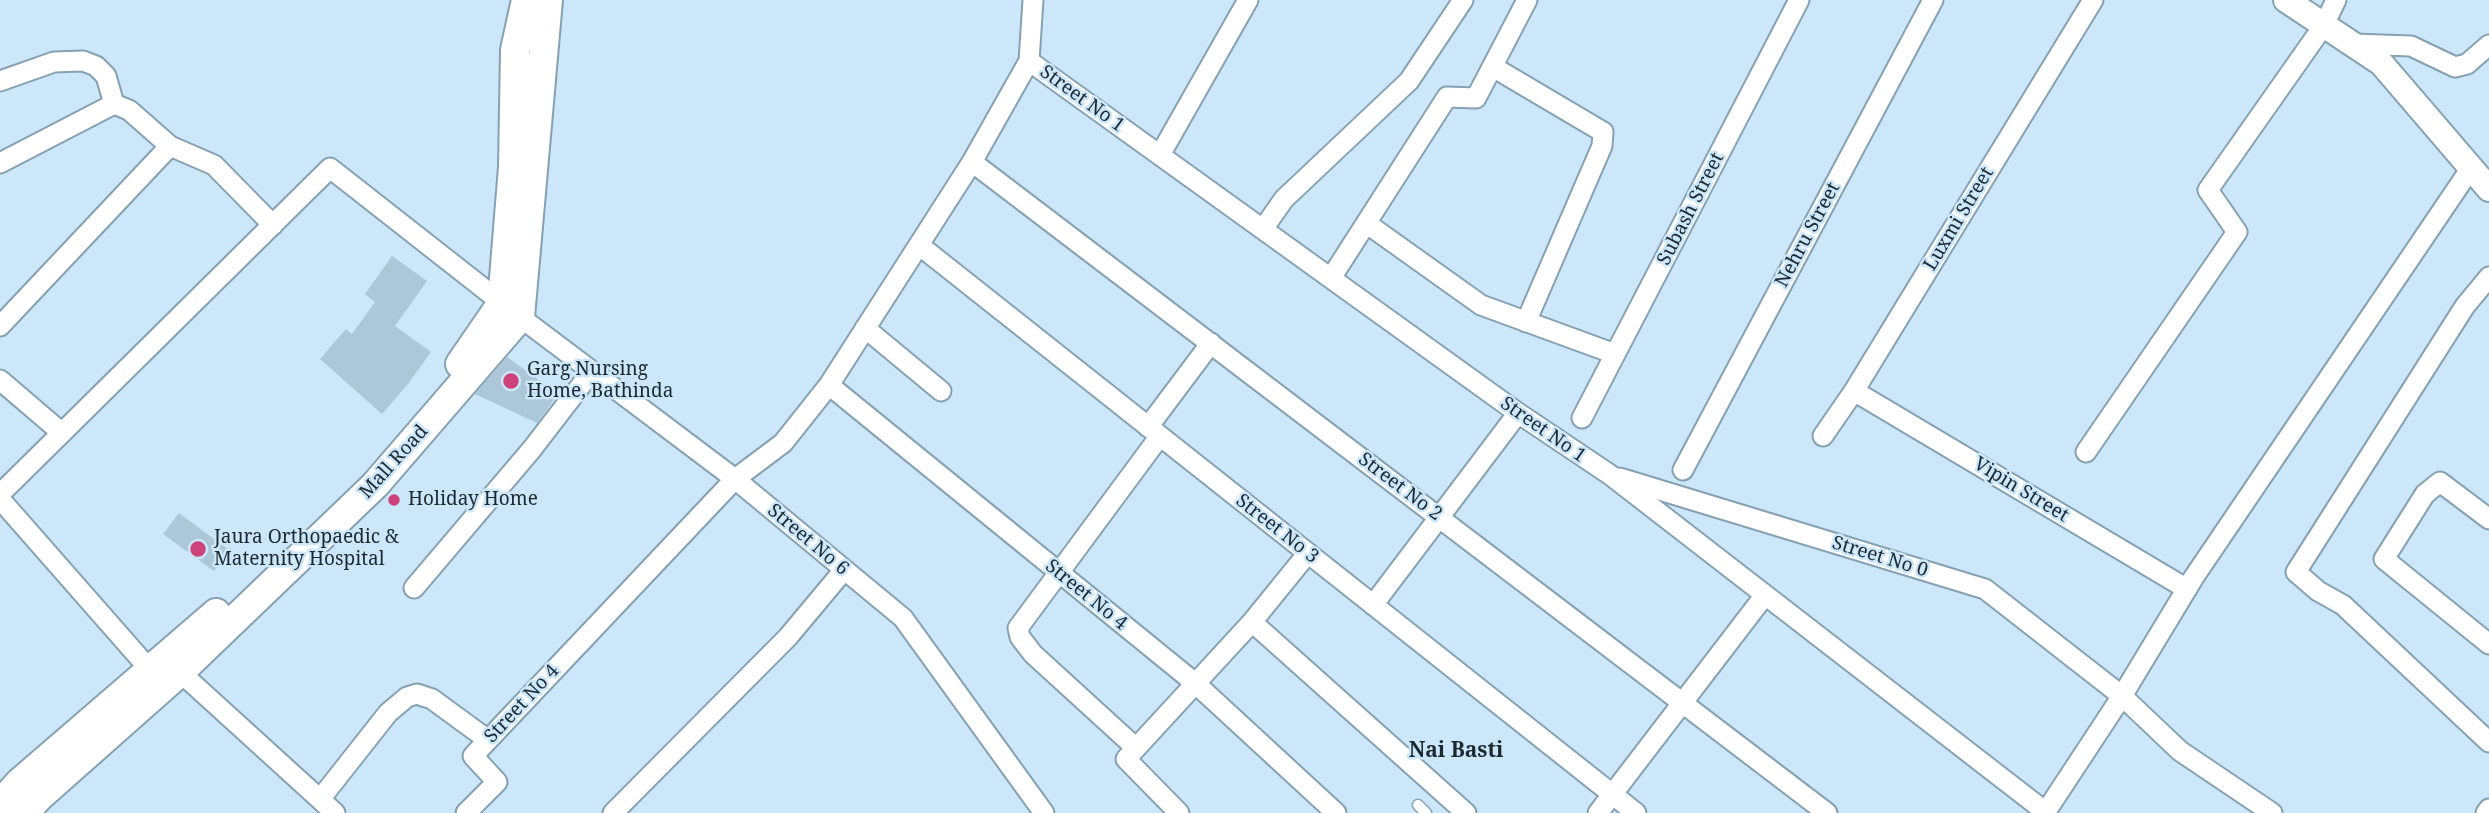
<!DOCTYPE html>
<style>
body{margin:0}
canvas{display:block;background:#cbe7f9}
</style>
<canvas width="2489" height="813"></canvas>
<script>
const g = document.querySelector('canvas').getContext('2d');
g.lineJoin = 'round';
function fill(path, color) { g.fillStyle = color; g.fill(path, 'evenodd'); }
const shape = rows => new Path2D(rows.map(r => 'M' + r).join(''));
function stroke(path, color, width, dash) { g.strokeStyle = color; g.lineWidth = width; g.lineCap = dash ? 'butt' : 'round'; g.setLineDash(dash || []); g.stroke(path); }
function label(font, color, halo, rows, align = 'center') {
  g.font = font + ' "Noto Serif",serif'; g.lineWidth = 5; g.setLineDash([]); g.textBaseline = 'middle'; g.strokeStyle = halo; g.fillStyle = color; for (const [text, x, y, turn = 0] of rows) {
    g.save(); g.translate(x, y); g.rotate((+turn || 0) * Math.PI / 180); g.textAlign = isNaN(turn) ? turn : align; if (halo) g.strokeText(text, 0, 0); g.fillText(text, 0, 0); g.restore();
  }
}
fill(shape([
 [392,256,427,281,395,326,431,352,408,384,382,414,320,359,346,329,352,334,375,302,365,294],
 [507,357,558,394,537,423,475,394],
 [179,513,230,551,214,571,163,534]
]), '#acc7d8');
const service = shape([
 [1418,805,1426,813]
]);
const minor = shape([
 [2353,44,2411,46,2455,67,2467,64,2489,45],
 [1029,61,1518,413,1609,474,2047,813],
 [1493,67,1603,132,1602,146,1526,322],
 [0,81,54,62,83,61,96,66,106,76,114,104],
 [1160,155,1248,0],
 [972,162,1827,813],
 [0,163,114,104,129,110,170,146,214,165,273,225],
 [1366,223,1481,305,1615,354],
 [1263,229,1284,199,1409,81,1463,0],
 [919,245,1636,813],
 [2489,277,2465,306,2296,572,2318,591,2343,605,2489,742],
 [1331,278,1447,97,1476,98,1527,0],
 [0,326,170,146],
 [865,328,941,391],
 [0,380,62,433],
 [829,385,1195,683,1336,813],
 [1854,391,2187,589],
 [1582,418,1799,0],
 [1148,427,1211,343],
 [1823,436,1854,391,2093,0],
 [2086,452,2237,232,2208,190,2324,25,2336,0],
 [1683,470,1933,0],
 [1620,478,1985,589,2122,696,2180,751,2272,813],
 [0,494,330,168,520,317,735,479,903,618,1044,813],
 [0,499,151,671],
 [2489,519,2440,482,2425,494,2384,559,2489,644],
 [414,588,532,449,592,371],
 [1373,605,1518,413],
 [1252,622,1466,813],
 [180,672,335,813],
 [1136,748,1033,654,1020,637,1018,628,1160,436],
 [321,798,388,713,407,697,417,694,432,699,488,740],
 [466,813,497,782,473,756,735,479,783,443,829,385,972,162,1029,61,1033,0],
 [613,813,788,637,844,570],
 [1179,813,1126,759,1252,622,1308,553],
 [1598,813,1765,595],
 [2045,813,2122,696,2194,577,2471,168],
 [2486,813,2489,809]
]);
const tertiary = shape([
 [2286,0,2381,63,2489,189]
]);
const secondary = shape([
 [460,364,502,303,513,167,515,50,526,0],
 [0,804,20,782,216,613],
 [24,813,40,796,180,672,375,485,520,317,548,0]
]);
stroke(service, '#86a1b1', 13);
stroke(minor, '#86a1b1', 23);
stroke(tertiary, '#86a1b1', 28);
stroke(secondary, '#86a1b1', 32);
stroke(service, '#fff', 10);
stroke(minor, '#fff', 19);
stroke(tertiary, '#fff', 24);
stroke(secondary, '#fff', 28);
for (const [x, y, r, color] of [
 [511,381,9,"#cd4278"],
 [394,500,7,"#cd4278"],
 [198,549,9,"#cd4278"]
]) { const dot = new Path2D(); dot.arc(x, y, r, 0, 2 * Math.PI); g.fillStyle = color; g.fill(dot); stroke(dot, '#cbe7f9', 2.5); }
label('19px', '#1d282f', '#cbe7f9', [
 ["Street No 1",1082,99,36],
 ["Subash Street",1691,209,-63],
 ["Luxmi Street",1959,219,-59],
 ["Nehru Street",1808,235,-62],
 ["Street No 1",1543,430,35],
 ["Mall Road",394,462,-48],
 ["Street No 2",1400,487,37],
 ["Vipin Street",2021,490,31],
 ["Street No 3",1277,529,38],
 ["Street No 6",808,540,40],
 ["Street No 0",1880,557,17],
 ["Street No 4",1086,595,39],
 ["Street No 4",522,704,-47]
]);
label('19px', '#1d282f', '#cbe7f9', [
 ["Garg Nursing",527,370],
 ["Home, Bathinda",527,392],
 ["Holiday Home",408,500],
 ["Jaura Orthopaedic &",214,538],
 ["Maternity Hospital",214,560]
], 'left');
label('bold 21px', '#1d282f', '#cbe7f9', [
 ["Nai Basti",1456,751]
]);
</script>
